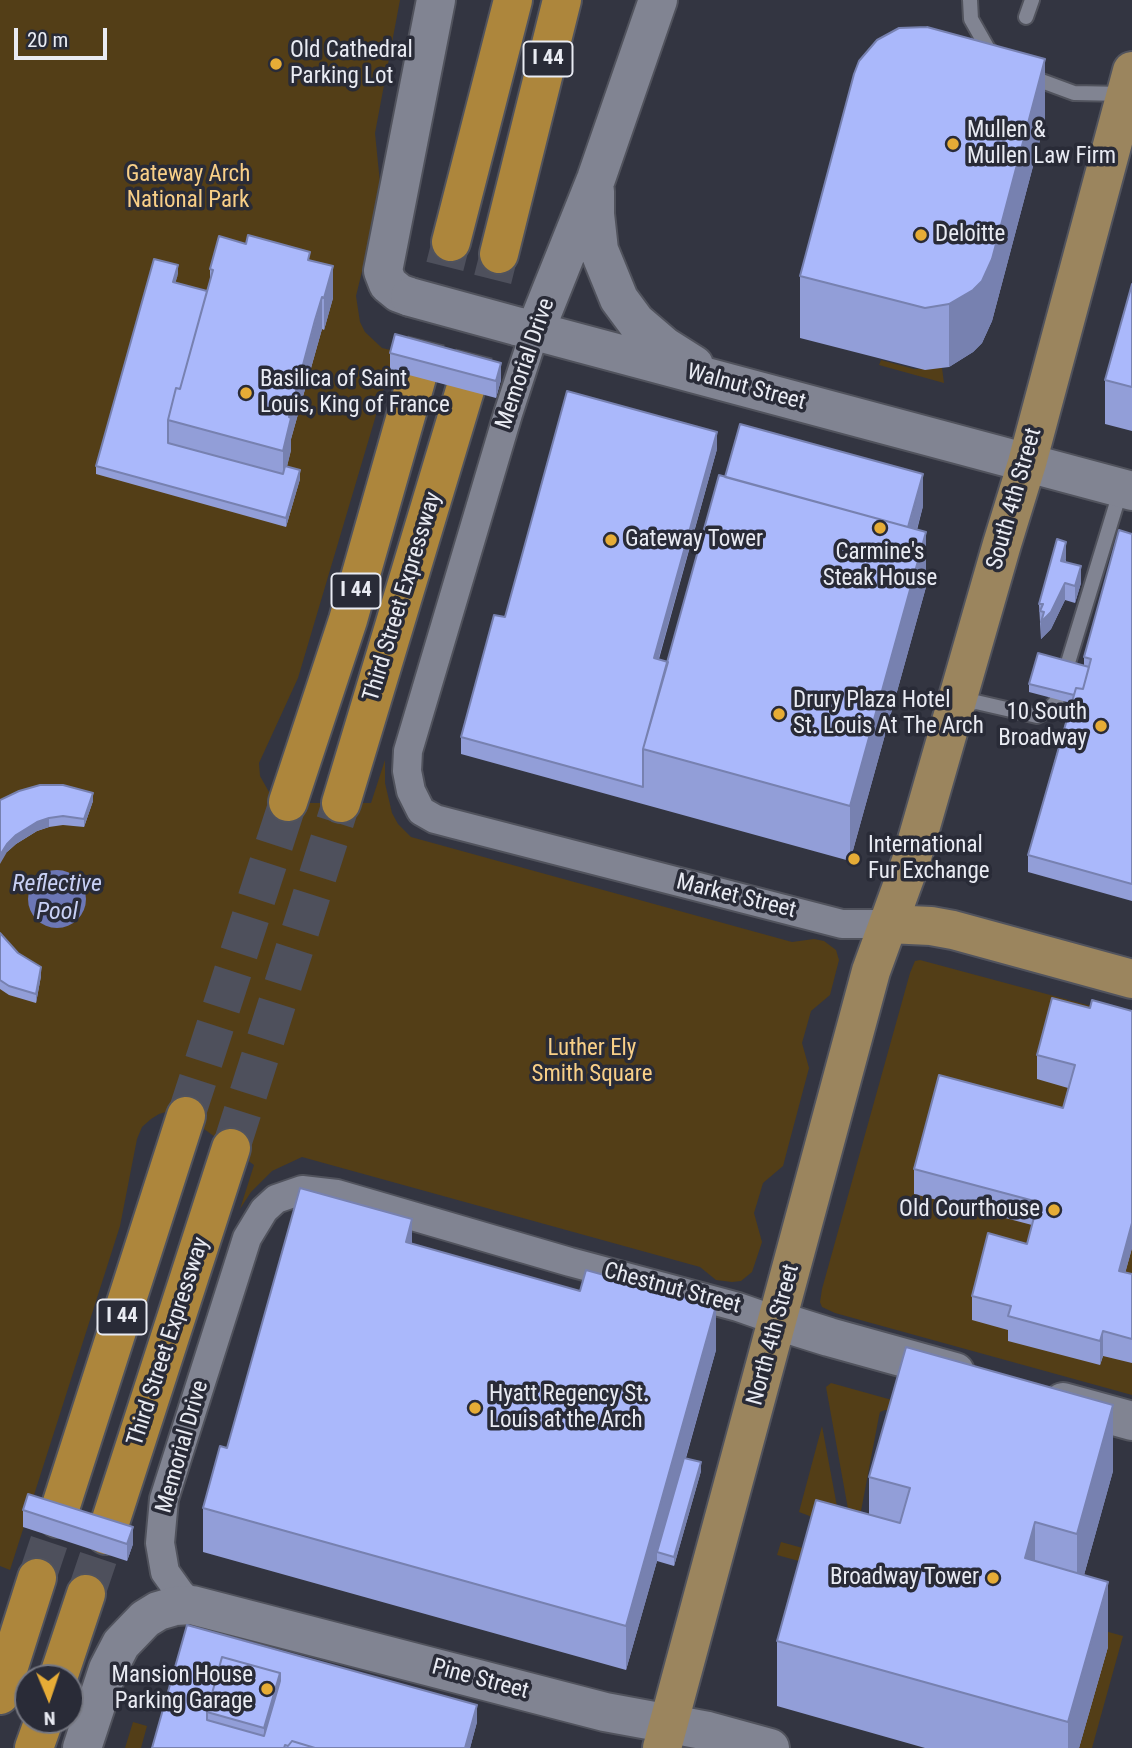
<!DOCTYPE html>
<style>
body{margin:0}
#map{position:relative;width:1132px;height:1748px;overflow:hidden;background:#333541;font-family:"Roboto Condensed",sans-serif}
canvas{display:block}
.north{position:absolute;left:14px;top:1664px;width:70px;height:70px;box-sizing:border-box;background:#292b37;border:2px solid #767882;border-radius:50%;rotate:178deg;font-size:19px;font-weight:700;line-height:28px;text-align:center;color:#e9ebf3}
.north::after{content:'';display:block;margin:auto;width:24px;height:32px;background:#e6ac36;clip-path:polygon(50% 0,100% 100%,50% 72%,0 100%)}
.scale{position:absolute;left:14px;top:28px;width:93px;height:32px;box-sizing:border-box;border:4px solid #e9ebf3;border-top:0;padding-left:9px;font-size:21px;line-height:24px;white-space:nowrap;color:#e9ebf3;-webkit-text-stroke:5px #292b37;paint-order:stroke}
</style>
<div id="map">
<canvas width="1132" height="1748"></canvas>
<div class="north">N</div>
<div class="scale">20 m</div>
</div>
<script>
const g = document.querySelector('canvas').getContext('2d');
g.lineJoin = 'round';
function fill(path, color) { g.fillStyle = color; g.fill(path, 'evenodd'); }
const shape = rows => new Path2D(rows.map(r => 'M' + r).join(''));
function stroke(path, color, width, dash) { g.strokeStyle = color; g.lineWidth = width; g.lineCap = dash ? 'butt' : 'round'; g.setLineDash(dash || []); g.stroke(path); }
function label(font, color, halo, rows, align = 'center') {
  g.font = font + ' "Roboto Condensed",sans-serif'; g.lineWidth = 7; g.setLineDash([]); g.textBaseline = 'middle'; g.strokeStyle = halo; g.fillStyle = color; for (const [text, x, y, turn = 0] of rows) {
    g.save(); g.translate(x, y); g.rotate((+turn || 0) * Math.PI / 180); g.textAlign = isNaN(turn) ? turn : align; if (halo) g.strokeText(text, 0, 0); g.fillText(text, 0, 0); g.restore();
  }
}
fill(shape([
 [0,0,400,0,375,133,381,193,356,296,360,322,365,332,382,348,395,351,298,678,259,763,260,776,269,792,274,797,292,803,371,803,385,760,385,783,392,813,398,824,411,837,792,942,814,939,824,941,836,950,839,960,830,995,811,1011,802,1043,809,1068,783,1166,763,1183,754,1213,762,1242,752,1272,741,1281,732,1282,716,1280,700,1267,302,1157,272,1171,251,1192,240,1209,254,1165,186,1116,169,1111,159,1114,151,1119,142,1127,137,1139,120,1226,10,1570,0,1566],
 [881,360,914,369,942,368,944,383,879,365],
 [920,960,1132,1017,1132,1395,835,1313,822,1307,820,1302,822,1289,910,973,915,961],
 [831,1383,1093,1456,885,1410,880,1412,879,1416,857,1532,852,1531,826,1387],
 [822,1426,841,1528,799,1512],
 [781,1542,904,1576,900,1589,777,1555],
 [1029,1610,1123,1636,1092,1748,1079,1748,1107,1647],
 [133,1722,147,1726,141,1748,125,1748]
]), '#533e17');
fill(shape([
 '28 899a29 29 0 1 1 58 0a29 29 0 1 1-58 0Z'
]), '#6c77b6');
stroke(shape([
 [417,377,451,242],
 [465,390,499,254],
 [186,1116,288,802],
 [231,1148,341,803],
 [37,1578,57,1518],
 [86,1594,106,1535]
]), '#4e505c', 38, [38, 19]);
const lane = shape([
 [970,0,971,19,988,49,997,57],
 [1026,17,1032,0],
 [1028,76,1074,93,1124,94],
 [961,708,964,705,976,702,1037,716,1047,711,1056,702,1121,489]
]);
const street = shape([
 [535,331,508,414,408,751,407,771,411,791,421,811,435,819,454,824,842,924,888,924],
 [192,1605,180,1593,165,1572,160,1543,164,1499,247,1238,264,1210,276,1199,302,1190,337,1194,570,1262,738,1307,778,1321]
]);
const secondary = shape([
 [595,191,595,214,599,250,619,299,636,322,664,346,694,365],
 [410,297,399,293,388,284,383,271,436,0],
 [516,326,1132,491],
 [535,331,596,179,658,0],
 [778,1321,829,1337,955,1372],
 [1063,1402,1132,1421],
 [82,1748,108,1669,121,1644,145,1619,158,1611,175,1606,192,1605,605,1712,708,1731,770,1748]
]);
const primary = shape([
 [888,924,931,926,953,930,1132,979],
 [662,1748,871,971,911,861,1002,544,1027,463,1132,71]
]);
const highway = shape([
 [451,242,513,0],
 [499,254,562,0],
 [288,802,348,620,417,377],
 [341,803,465,390],
 [57,1518,186,1116],
 [106,1535,231,1148],
 [58,1678,86,1594],
 [0,1695,37,1578],
 [34,1748,44,1720]
]);
stroke(lane, '#51535d', 18);
stroke(street, '#51535d', 32);
stroke(secondary, '#51535d', 42);
stroke(primary, '#51535d', 42);
stroke(highway, '#51535d', 42);
stroke(lane, '#818492', 14);
stroke(street, '#818492', 28);
stroke(secondary, '#818492', 38);
stroke(primary, '#9b855e', 38);
stroke(highway, '#ad863c', 38);
const secondaryBridge = shape([
 [410,297,516,326]
]);
stroke(secondaryBridge, '#51535d', 42, []);
stroke(secondaryBridge, '#818492', 38);
fill(shape([
 [1045,121,992,321,982,343,973,352,949,367,925,370,800,338,800,276],
 [310,261,333,298,324,330,322,329,291,439,291,450,287,466,300,479,286,527,96,474,96,466,178,274,175,283,207,291,210,279,210,269],
 [1132,284,1132,431,1105,424,1105,380],
 [390,353,501,380,496,398,390,370],
 [717,449,659,659,668,662,923,506,917,530,926,587,850,861,461,754,461,737,505,617],
 [1132,534,1132,901,1028,872,1028,855,1071,703,1029,692,1029,684,1084,666,1084,657],
 [1066,559,1066,562,1081,583,1075,603,1065,600,1051,629,1041,639,1039,604],
 [19,791,93,801,84,827,63,825,49,827,37,831,16,844,7,852],
 [0,933,18,953,41,976,36,1003,9,995,0,989],
 [1090,1008,1132,1011,1132,1248,1125,1273,1132,1274,1132,1363,1103,1356,1100,1365,1008,1341,1008,1330,972,1320,972,1296,1027,1244,1032,1225,914,1194,914,1169,1063,1108,1068,1088,1037,1079,1037,1055],
 [412,1244,716,1350,686,1458,701,1471,674,1566,657,1561,626,1670,203,1552,203,1508,227,1448],
 [1113,1471,1084,1575,1108,1647,1079,1748,925,1748,777,1706,777,1641,869,1515,869,1477],
 [23,1510,133,1544,127,1561,23,1527],
 [187,1625,477,1722,470,1748,152,1748]
]), '#929ed8');
fill(shape([
 [1045,59,1045,121,992,321,982,343,973,352,949,367,949,304],
 [178,265,178,274,173,291,173,282],
 [333,266,333,298,324,330,324,298],
 [322,297,322,329,291,439,291,450,283,483,283,451,289,417],
 [501,363,501,380,496,398,496,381],
 [717,432,717,449,654,675,654,658],
 [300,470,300,479,286,527,286,518],
 [923,474,923,506,905,573,905,541],
 [926,532,926,587,850,861,850,806],
 [1066,542,1066,559,1061,578,1061,561],
 [1081,566,1081,583,1075,603,1075,586],
 [1065,583,1065,600,1051,629,1041,639,1041,622],
 [93,793,93,801,84,827,84,819],
 [49,818,49,827,37,831,16,844,7,852,0,864,0,855,7,844,16,835,37,822],
 [41,967,41,976,36,1003,36,994],
 [412,1219,412,1263,406,1242],
 [1132,1223,1132,1248,1119,1296,1119,1271],
 [716,1306,716,1350,659,1553,657,1552,657,1561,626,1670,626,1626],
 [1103,1331,1103,1356,1100,1365,1100,1341],
 [1113,1405,1113,1471,1077,1600,1077,1534],
 [701,1462,701,1471,674,1566,674,1557],
 [1035,1522,1035,1588,1025,1558],
 [133,1527,133,1544,127,1561,127,1544],
 [1108,1582,1108,1647,1079,1748,1068,1748,1068,1722],
 [280,1673,280,1698,264,1748,264,1728],
 [477,1705,477,1722,470,1748,465,1748]
]), '#7781b0');
const building = shape([
 [927,27,1045,59,992,259,982,281,973,290,949,304,925,308,800,276,854,74,859,61,877,40,899,28,927,27],
 [248,235,310,252,308,260,333,266,324,298,322,297,315,320,289,417,291,418,283,451,168,420,176,388,180,389,213,270,210,269,219,236,246,244,248,235],
 [154,259,178,265,173,282,207,291,180,389,176,388,168,420,168,443,283,474,285,466,300,470,286,518,96,466,154,259],
 [1132,284,1132,387,1105,380,1132,284],
 [395,334,501,363,496,381,390,353,395,334],
 [567,391,717,432,654,658,668,662,643,749,643,787,461,737,494,615,505,617,567,391],
 [740,424,923,474,908,527,725,477,740,424],
 [719,475,926,532,850,806,643,749,719,475],
 [1119,530,1132,534,1132,884,1028,855,1076,688,1083,689,1091,659,1084,657,1119,530],
 [1057,539,1066,542,1061,561,1081,566,1075,586,1065,583,1051,612,1041,622,1044,612,1040,611,1043,604,1039,604,1057,539],
 [1038,653,1089,667,1083,689,1076,688,1074,695,1029,684,1038,653],
 [40,785,63,785,93,793,84,819,63,816,49,818,37,822,16,835,7,844,0,855,0,800,19,791,40,785],
 [0,933,18,953,41,967,36,994,9,986,0,980,0,933],
 [1052,998,1090,1008,1092,1000,1132,1011,1132,1223,1119,1271,1132,1274,1132,1339,1103,1331,1100,1341,1008,1316,1011,1306,972,1296,988,1233,1027,1244,1038,1202,914,1169,939,1075,1063,1108,1075,1065,1037,1055,1052,998],
 [300,1188,412,1219,406,1242,580,1291,586,1270,716,1306,626,1626,203,1508,220,1446,227,1448,300,1188],
 [906,1347,1113,1405,1077,1534,1035,1522,1025,1558,1108,1582,1068,1722,777,1641,816,1500,900,1523,910,1488,869,1477,906,1347],
 [684,1458,701,1462,674,1557,657,1552,684,1458],
 [28,1494,133,1527,127,1544,23,1510,28,1494],
 [187,1625,477,1705,465,1748,315,1748,292,1741,288,1746,285,1745,284,1748,152,1748,187,1625],
 [222,1657,280,1673,280,1681,264,1736,207,1720,207,1712,222,1657],
 [222,1657,280,1673,264,1728,207,1712,222,1657],
 [292,1741,315,1748,284,1748,285,1745,288,1746,292,1741]
]);
fill(building, '#aab8fb');
stroke(building, '#7781b0', 2);
for (const [x, y, r, color] of [
 [276,64,7,"#e6ac36"],
 [953,144,7,"#e6ac36"],
 [921,235,7,"#e6ac36"],
 [246,393,7,"#e6ac36"],
 [880,528,7,"#e6ac36"],
 [611,540,7,"#e6ac36"],
 [779,714,7,"#e6ac36"],
 [1101,726,7,"#e6ac36"],
 [854,859,7,"#e6ac36"],
 [1054,1210,7,"#e6ac36"],
 [475,1408,7,"#e6ac36"],
 [993,1578,7,"#e6ac36"],
 [267,1689,7,"#e6ac36"]
]) { const dot = new Path2D(); dot.arc(x, y, r, 0, 2 * Math.PI); g.fillStyle = color; g.fill(dot); stroke(dot, '#292b37', 2.5); }
for (const [x, y, w] of [
 [548,59,49],
 [356,591,49],
 [122,1317,49]
]) { const box = new Path2D(); box.roundRect(x - w / 2, y - 17.5, w, 35, 5); g.fillStyle = '#292b37'; g.fill(box); stroke(box, '#e9ebf3', 2); }
label('bold 21px', '#e9ebf3', null, [
 ["I 44",548,59],
 ["I 44",356,591],
 ["I 44",122,1317]
]);
label('23px', '#e9ebf3', '#292b37', [
 ["Old Cathedral",290,51],
 ["Parking Lot",290,77],
 ["Mullen &",967,131],
 ["Mullen Law Firm",967,157],
 ["Deloitte",935,235],
 ["Basilica of Saint",260,380],
 ["Louis, King of France",260,406],
 ["Gateway Tower",625,540],
 ["Carmine's",880,553,"center"],
 ["Steak House",880,579,"center"],
 ["Drury Plaza Hotel",793,701],
 ["St. Louis At The Arch",793,727],
 ["10 South",1087,713,"right"],
 ["Broadway",1087,739,"right"],
 ["International",868,846],
 ["Fur Exchange",868,872],
 ["Old Courthouse",1040,1210,"right"],
 ["Hyatt Regency St.",489,1395],
 ["Louis at the Arch",489,1421],
 ["Broadway Tower",979,1578,"right"],
 ["Mansion House",253,1676,"right"],
 ["Parking Garage",253,1702,"right"]
], 'left');
label('23px', '#f8cf87', '#292b37', [
 ["Gateway Arch",188,175],
 ["National Park",188,201],
 ["Luther Ely",592,1049],
 ["Smith Square",592,1075]
]);
label('23px', '#e9ebf3', '#292b37', [
 ["Memorial Drive",526,364,-71],
 ["Walnut Street",746,388,15],
 ["South 4th Street",1015,499,-74],
 ["Third Street Expressway",403,597,-73],
 ["Market Street",736,897,14],
 ["Chestnut Street",672,1289,15],
 ["North 4th Street",774,1335,-75],
 ["Third Street Expressway",169,1342,-72],
 ["Memorial Drive",183,1447,-74],
 ["Pine Street",480,1680,15]
]);
label('italic 24px', '#c8d0f4', '#292b37', [
 ["Reflective",57,885],
 ["Pool",57,913]
]);
</script>
